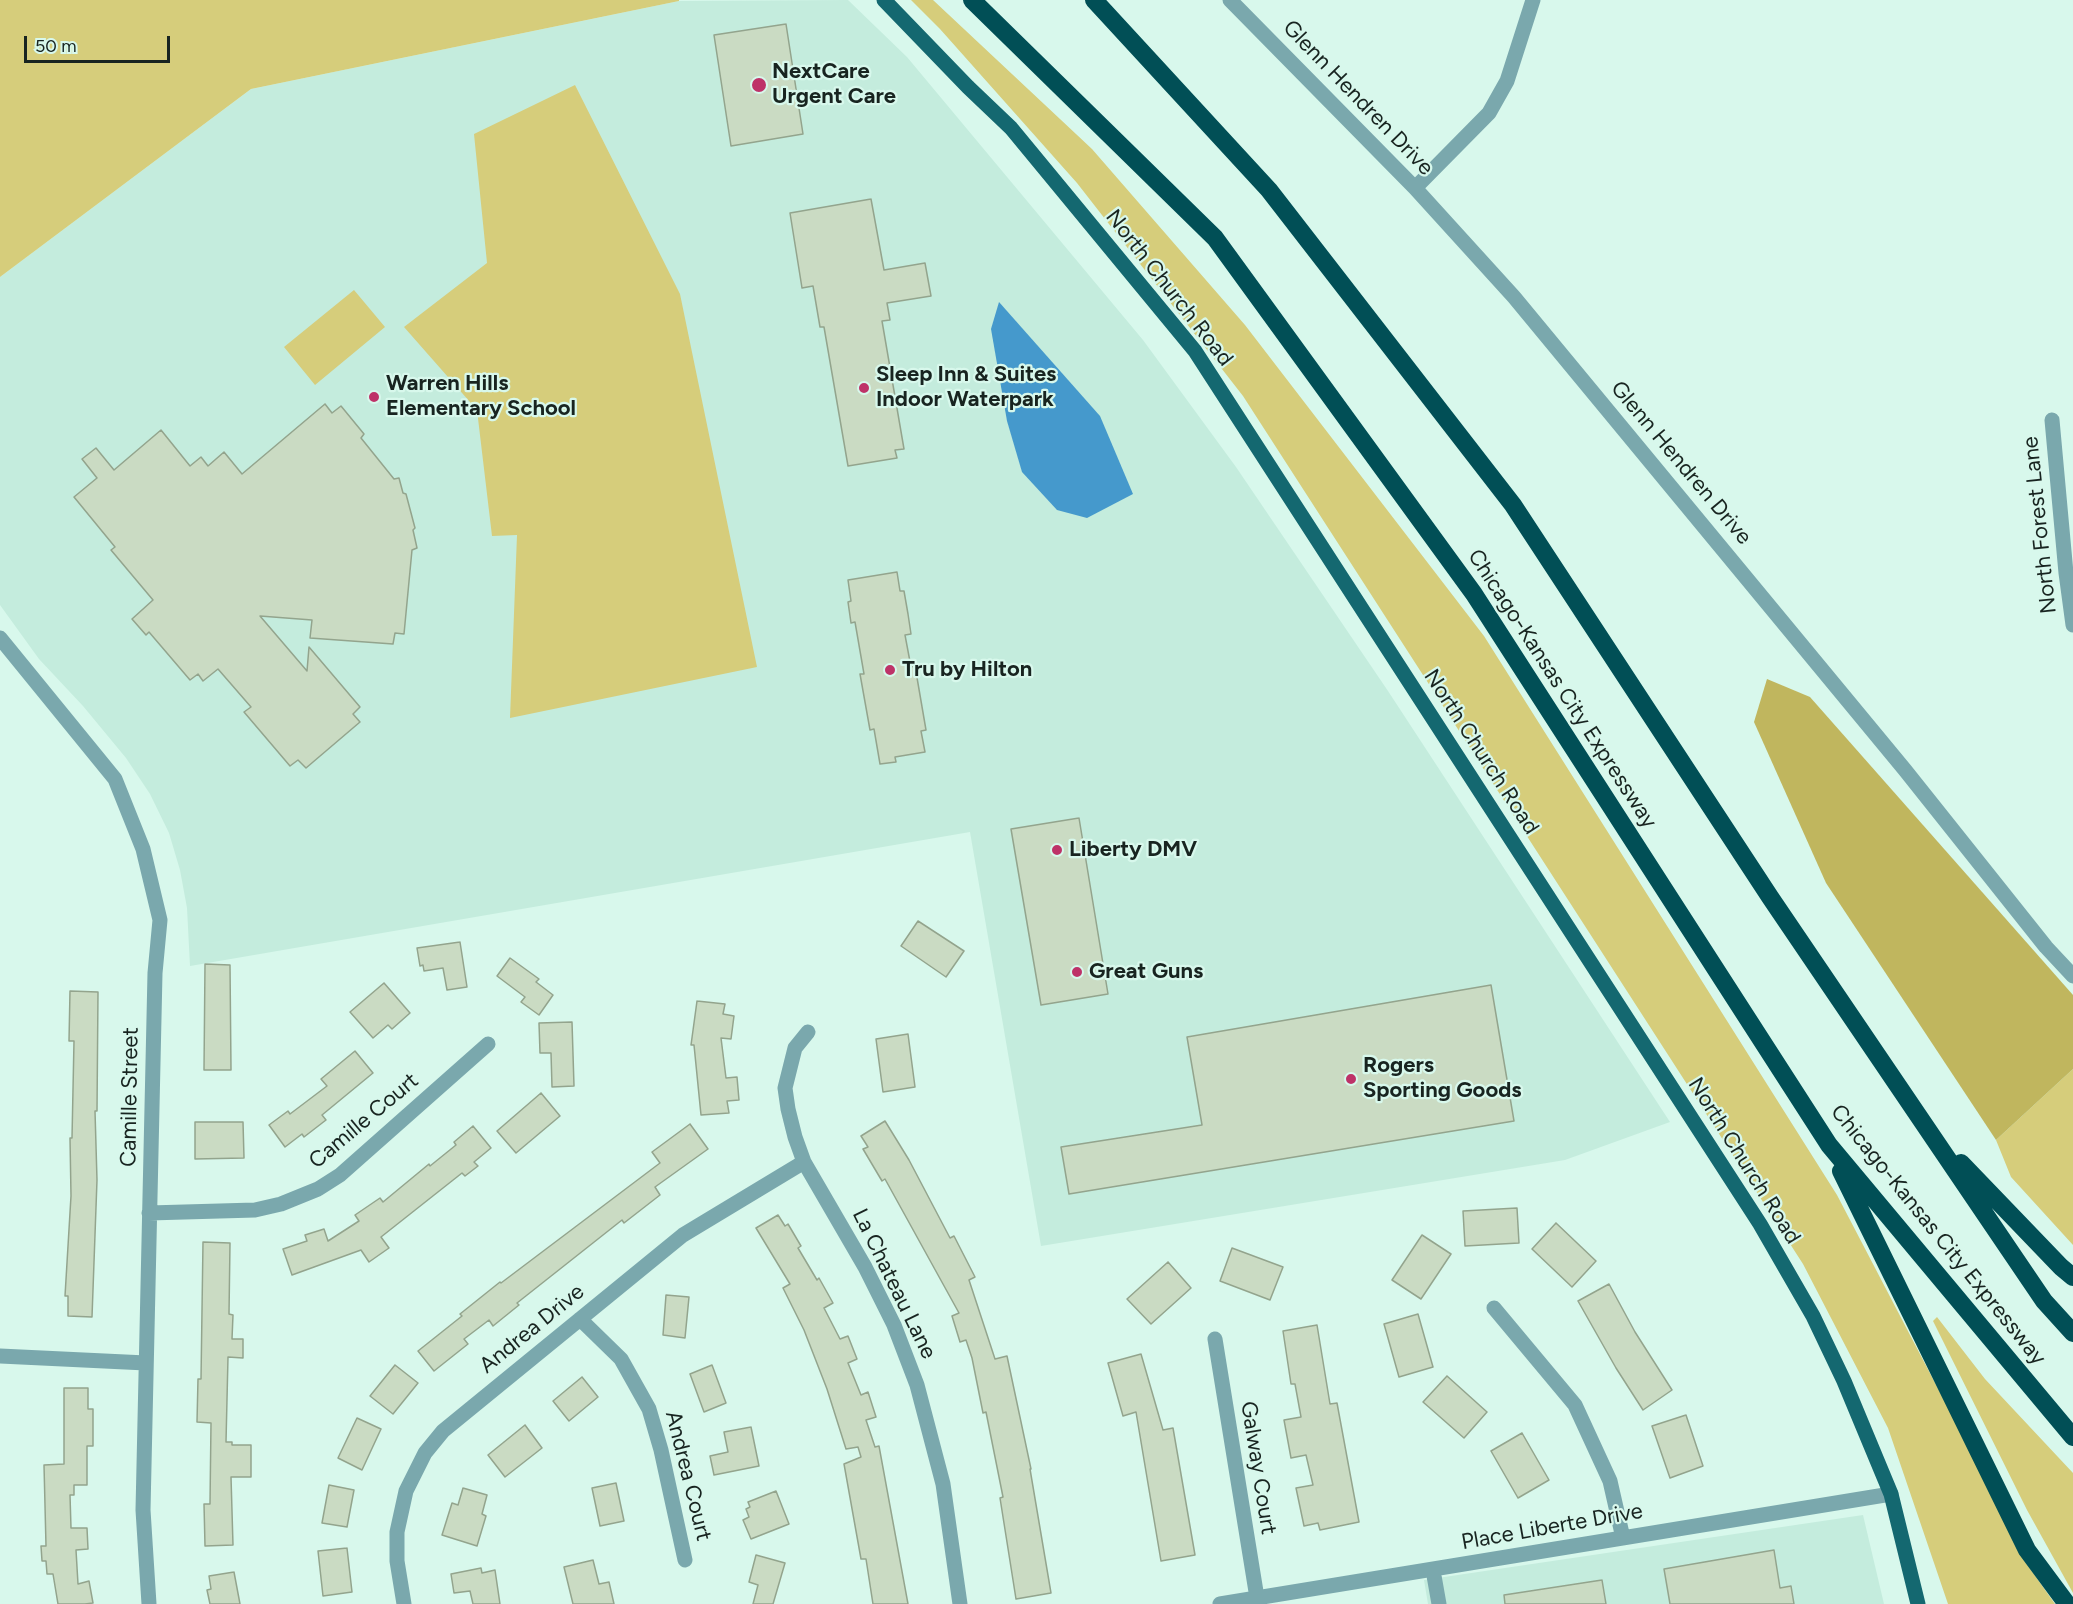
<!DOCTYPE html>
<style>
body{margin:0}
#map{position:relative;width:2073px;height:1604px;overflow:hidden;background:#d8f8ec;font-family:Figtree,sans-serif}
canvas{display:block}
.scale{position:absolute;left:24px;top:36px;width:146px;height:27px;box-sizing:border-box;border:3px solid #182420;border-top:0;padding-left:8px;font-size:18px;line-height:21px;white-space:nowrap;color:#182420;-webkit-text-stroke:4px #d8f8ec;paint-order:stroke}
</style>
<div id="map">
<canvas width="2073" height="1604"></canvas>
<div class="scale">50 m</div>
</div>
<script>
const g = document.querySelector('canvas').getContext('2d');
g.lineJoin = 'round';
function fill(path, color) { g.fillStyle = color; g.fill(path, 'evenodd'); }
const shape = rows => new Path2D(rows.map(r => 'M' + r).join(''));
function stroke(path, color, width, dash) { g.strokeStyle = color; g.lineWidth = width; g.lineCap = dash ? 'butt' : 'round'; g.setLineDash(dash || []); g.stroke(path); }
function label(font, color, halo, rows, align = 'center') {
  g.font = font + ' Figtree,sans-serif'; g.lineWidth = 4.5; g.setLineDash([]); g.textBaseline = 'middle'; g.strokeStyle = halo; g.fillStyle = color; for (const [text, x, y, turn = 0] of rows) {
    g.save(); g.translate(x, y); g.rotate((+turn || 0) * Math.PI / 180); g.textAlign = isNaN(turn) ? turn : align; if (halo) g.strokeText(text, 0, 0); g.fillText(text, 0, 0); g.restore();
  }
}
fill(shape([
 [848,0,907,57,1143,340,1236,467,1388,691,1670,1122,1565,1160,1041,1246,970,832,190,966,187,908,180,870,169,833,150,794,126,758,83,706,39,659,0,605,0,277,251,89,679,1],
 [1863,1515,1884,1604,1428,1604,1424,1580]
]), '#c4ecdd');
fill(shape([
 [0,0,679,0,679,1,251,89,0,277],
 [911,0,933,0,1092,149,1245,325,1484,636,1837,1195,1946,1404,2024,1560,2055,1604,1948,1604,1888,1428,1803,1264,1243,396,1077,183,940,29],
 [575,85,680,294,757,667,510,718,517,535,492,536,477,410,404,327,487,263,474,134],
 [354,290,385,327,315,385,284,347],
 [2073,1069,2073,1245,2011,1177,1996,1140],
 [1937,1317,1985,1379,2073,1473,2073,1593,2027,1510,1933,1321]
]), '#d6cd7b');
fill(shape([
 [1767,679,1810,697,2073,995,2073,1069,1996,1140,1826,883,1754,722]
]), '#c0b65e');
fill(shape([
 [999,302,1100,416,1133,494,1087,518,1057,510,1022,472,1007,421,991,329]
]), '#4599cc');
const building = shape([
 [786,24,803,134,731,146,714,35,786,24],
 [871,199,884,270,925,263,931,296,887,303,890,320,882,321,904,449,895,450,897,458,848,466,824,327,820,327,813,286,802,288,790,213,871,199],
 [325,404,332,413,341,406,364,434,361,438,394,479,399,478,403,493,406,494,415,528,413,530,417,548,412,550,404,634,395,633,393,644,310,638,312,620,260,616,307,671,309,647,360,707,353,714,360,722,306,768,298,760,290,766,244,712,251,707,218,669,203,681,198,674,190,680,149,632,146,635,132,619,153,600,111,550,115,547,74,497,97,478,82,459,96,448,114,470,161,430,190,466,201,457,208,466,224,452,242,474,325,404],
 [897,572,900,591,904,591,908,614,911,634,905,635,911,667,915,666,926,730,921,731,925,752,895,757,896,762,880,764,874,729,870,730,860,674,864,674,855,622,851,623,848,602,851,601,848,580,897,572],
 [1079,818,1108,994,1041,1005,1011,829,1079,818],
 [918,921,964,951,946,977,901,946,918,921],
 [460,942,467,987,447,990,443,968,424,971,423,965,420,966,417,948,460,942],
 [510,958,539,979,536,982,553,995,539,1015,521,1002,525,997,497,976,510,958],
 [205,964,230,965,231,1070,204,1070,205,964],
 [384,983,410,1013,392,1029,388,1025,373,1038,350,1012,384,983],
 [1491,985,1514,1121,1069,1194,1061,1147,1202,1125,1187,1037,1491,985],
 [70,991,98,992,97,1111,95,1111,97,1180,92,1317,68,1316,68,1296,65,1296,71,1196,70,1138,72,1138,74,1041,69,1041,70,991],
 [697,1001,725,1004,723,1014,734,1016,731,1039,721,1038,726,1078,737,1077,739,1100,727,1101,729,1113,701,1115,694,1045,691,1045,697,1001],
 [572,1022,574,1086,552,1087,551,1053,540,1053,539,1023,572,1022],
 [908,1034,915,1087,883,1092,876,1039,908,1034],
 [355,1051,373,1073,322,1115,326,1120,304,1137,302,1134,285,1147,269,1125,288,1111,290,1114,327,1086,321,1079,355,1051],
 [541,1093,560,1116,516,1153,497,1131,541,1093],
 [885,1121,909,1160,950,1238,954,1236,975,1277,969,1280,995,1359,1007,1356,1031,1469,1030,1469,1051,1593,1016,1599,1000,1498,1003,1497,986,1412,983,1413,972,1358,966,1340,960,1342,952,1316,959,1313,885,1179,882,1181,863,1149,868,1147,861,1136,885,1121],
 [195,1122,243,1122,244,1158,195,1159,195,1122],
 [690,1124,708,1149,655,1187,660,1195,624,1223,622,1220,517,1303,519,1305,493,1326,489,1320,464,1339,468,1344,434,1371,418,1351,462,1316,460,1314,500,1282,501,1283,660,1163,652,1152,690,1124],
 [473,1126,491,1148,474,1162,478,1166,465,1176,462,1173,381,1237,389,1248,369,1262,361,1250,292,1275,283,1249,307,1241,305,1235,324,1229,328,1241,359,1221,355,1215,380,1198,383,1202,429,1164,430,1166,456,1145,454,1142,473,1126],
 [1517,1208,1519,1243,1465,1246,1463,1211,1517,1208],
 [778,1215,785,1226,788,1224,801,1246,798,1248,817,1280,819,1278,833,1303,824,1308,840,1339,848,1336,857,1359,848,1363,861,1395,868,1392,876,1417,866,1420,875,1447,879,1446,908,1604,873,1604,866,1559,861,1559,844,1464,861,1457,858,1447,846,1449,827,1389,804,1330,783,1288,790,1284,756,1228,778,1215],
 [1556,1223,1596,1261,1572,1287,1532,1249,1556,1223],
 [1422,1235,1451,1254,1421,1299,1392,1280,1422,1235],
 [203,1242,230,1243,229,1314,233,1315,232,1339,243,1339,243,1358,228,1357,226,1442,232,1442,232,1445,251,1445,251,1477,231,1477,233,1545,205,1546,204,1504,210,1504,211,1423,197,1422,198,1379,201,1379,203,1242],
 [1232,1248,1283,1267,1270,1300,1220,1281,1232,1248],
 [1168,1262,1191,1288,1151,1324,1127,1299,1168,1262],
 [1609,1284,1635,1332,1672,1390,1643,1410,1616,1368,1578,1301,1609,1284],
 [666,1295,689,1297,685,1338,663,1335,666,1295],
 [1418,1314,1433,1367,1399,1377,1384,1324,1418,1314],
 [1317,1325,1330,1404,1337,1403,1359,1522,1320,1530,1318,1523,1304,1526,1296,1488,1313,1485,1306,1455,1291,1458,1284,1420,1301,1417,1295,1384,1291,1384,1283,1331,1317,1325],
 [1141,1354,1163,1430,1173,1428,1195,1555,1161,1561,1136,1412,1123,1416,1108,1363,1141,1354],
 [395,1365,418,1383,393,1414,370,1396,395,1365],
 [712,1365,726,1403,704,1412,690,1374,712,1365],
 [1447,1376,1487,1412,1464,1438,1423,1402,1447,1376],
 [582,1377,598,1397,569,1421,553,1401,582,1377],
 [64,1388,88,1388,88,1409,93,1409,93,1446,87,1446,87,1485,74,1485,74,1495,70,1495,71,1528,87,1528,88,1549,76,1550,78,1584,89,1581,93,1603,85,1604,58,1604,53,1574,47,1574,46,1561,42,1561,41,1546,46,1546,44,1465,64,1464,64,1388],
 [1686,1415,1703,1466,1670,1478,1652,1426,1686,1415],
 [357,1418,381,1429,362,1470,338,1458,357,1418],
 [525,1425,542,1448,505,1477,488,1455,525,1425],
 [751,1427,759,1466,714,1475,710,1456,728,1452,724,1432,751,1427],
 [1522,1433,1549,1480,1518,1498,1491,1451,1522,1433],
 [616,1483,624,1521,600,1526,592,1488,616,1483],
 [329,1485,354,1490,347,1527,322,1523,329,1485],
 [463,1488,487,1495,482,1514,486,1516,477,1546,442,1535,452,1503,458,1505,463,1488],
 [776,1491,789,1524,751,1539,743,1520,749,1517,746,1509,750,1507,748,1502,776,1491],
 [347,1548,352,1592,323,1596,318,1551,347,1548],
 [1774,1550,1780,1588,1791,1586,1794,1604,1670,1604,1664,1569,1774,1550],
 [756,1555,785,1563,773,1604,753,1604,758,1585,749,1582,756,1555],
 [593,1560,599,1584,609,1582,614,1604,573,1604,564,1567,593,1560],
 [481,1568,482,1573,495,1570,500,1604,473,1604,470,1591,454,1593,451,1574,481,1568],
 [234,1572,240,1604,210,1604,207,1590,211,1589,209,1576,234,1572],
 [1602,1580,1606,1604,1505,1604,1504,1595,1602,1580]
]);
fill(building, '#cadbc3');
stroke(building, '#93a48d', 1.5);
stroke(shape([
 [1230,0,1415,188,1514,297,1905,770,2046,947,2073,976],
 [1415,188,1489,113,1507,81,1533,0],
 [2052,420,2066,573,2073,625],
 [0,638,115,779,143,849,160,920,155,973,143,1510,149,1604],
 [808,1032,795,1048,785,1088,788,1109,795,1137,804,1162,865,1267,894,1325,917,1385,943,1484,960,1604],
 [149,1213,255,1210,281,1204,318,1189,340,1175,488,1044],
 [1494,1308,1575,1405,1610,1481,1623,1538],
 [580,1319,621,1359,649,1409,661,1450,685,1560],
 [1215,1339,1258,1604],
 [0,1356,146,1363],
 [1433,1570,1439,1604],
 [404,1604,397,1561,397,1532,406,1491,425,1453,443,1431,683,1235,804,1162],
 [1220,1604,1891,1494]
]), '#7aa8ad', 15);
stroke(shape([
 [884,0,968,87,1011,128,1195,351,1760,1224,1813,1316,1844,1381,1891,1494,1918,1604]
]), '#146870', 15);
stroke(shape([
 [972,0,1215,238,1474,594,1829,1145,2073,1437],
 [1094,0,1269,190,1513,505,1770,897,2044,1301,2073,1333],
 [1961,1163,2061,1267,2073,1277],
 [1841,1171,2027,1550,2067,1604]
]), '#014f56', 18);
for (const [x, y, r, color] of [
 [759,85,8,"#be3268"],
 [864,388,6,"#be3268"],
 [374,397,6,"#be3268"],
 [890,670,6,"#be3268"],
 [1057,850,6,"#be3268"],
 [1077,972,6,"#be3268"],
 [1351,1079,6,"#be3268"]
]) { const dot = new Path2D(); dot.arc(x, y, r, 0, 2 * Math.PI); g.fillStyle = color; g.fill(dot); stroke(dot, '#d8f8ec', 2); }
label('bold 22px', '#182420', '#d8f8ec', [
 ["NextCare",772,72],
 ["Urgent Care",772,97],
 ["Sleep Inn & Suites",876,375],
 ["Indoor Waterpark",876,400],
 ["Warren Hills",386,384],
 ["Elementary School",386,409],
 ["Tru by Hilton",902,670],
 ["Liberty DMV",1069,850],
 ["Great Guns",1089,972],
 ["Rogers",1363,1066],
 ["Sporting Goods",1363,1091]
], 'left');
label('22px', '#182420', '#d8f8ec', [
 ["Glenn Hendren Drive",1358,98,46],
 ["North Church Road",1169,288,52],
 ["Glenn Hendren Drive",1681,463,50],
 ["North Forest Lane",2040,525,-96],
 ["Chicago-Kansas City Expressway",1562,689,57],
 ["North Church Road",1481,752,57],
 ["Camille Street",130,1097,-89],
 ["Camille Court",364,1121,-40],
 ["North Church Road",1744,1161,58],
 ["Chicago-Kansas City Expressway",1938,1235,51],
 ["La Chateau Lane",894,1284,64],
 ["Andrea Drive",532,1329,-39],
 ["Galway Court",1258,1468,81],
 ["Andrea Court",688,1476,76],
 ["Place Liberte Drive",1552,1527,-10]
]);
</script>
